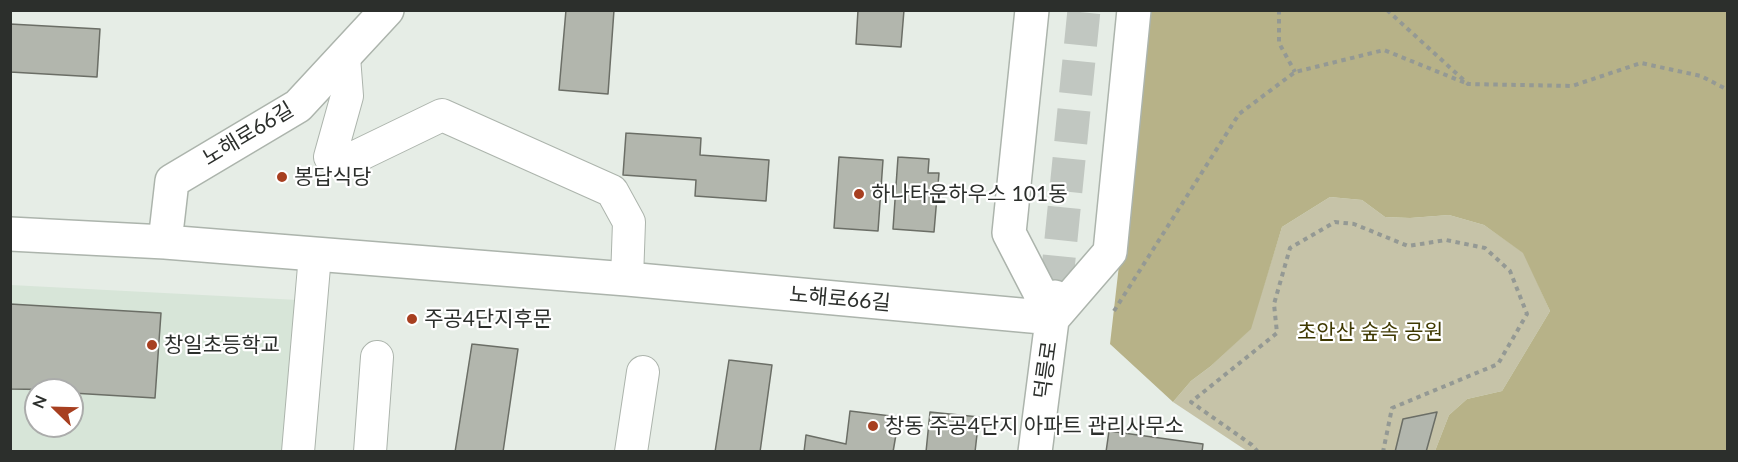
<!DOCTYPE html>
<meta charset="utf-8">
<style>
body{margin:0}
#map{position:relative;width:1738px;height:462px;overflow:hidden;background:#e6ede6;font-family:Lato,sans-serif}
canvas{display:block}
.frame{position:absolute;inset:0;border:12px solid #2c2f2c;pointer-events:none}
.north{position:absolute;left:24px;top:378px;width:60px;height:60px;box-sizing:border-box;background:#fff;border:2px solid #abacab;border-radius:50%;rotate:293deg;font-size:16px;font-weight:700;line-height:24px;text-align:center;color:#2c2f2c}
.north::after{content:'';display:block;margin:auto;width:21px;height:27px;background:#a73f20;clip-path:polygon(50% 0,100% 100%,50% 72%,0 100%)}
</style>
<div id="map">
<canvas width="1738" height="462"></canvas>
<div class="frame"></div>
<div class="north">N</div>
</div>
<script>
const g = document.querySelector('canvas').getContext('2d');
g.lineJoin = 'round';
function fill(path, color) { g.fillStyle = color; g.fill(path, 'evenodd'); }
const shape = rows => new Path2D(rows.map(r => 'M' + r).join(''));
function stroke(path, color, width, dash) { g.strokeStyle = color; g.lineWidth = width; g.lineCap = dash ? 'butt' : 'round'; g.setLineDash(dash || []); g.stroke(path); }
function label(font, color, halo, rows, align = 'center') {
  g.font = font + ' Lato,"Noto Sans KR",sans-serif'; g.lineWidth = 4.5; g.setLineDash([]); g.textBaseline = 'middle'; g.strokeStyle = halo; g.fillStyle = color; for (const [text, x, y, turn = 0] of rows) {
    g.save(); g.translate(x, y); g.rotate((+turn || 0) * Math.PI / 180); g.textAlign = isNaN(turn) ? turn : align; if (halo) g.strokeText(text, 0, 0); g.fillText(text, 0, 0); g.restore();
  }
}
fill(shape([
 [11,285,298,300,283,451,11,451],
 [36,390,72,390,72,426,36,426]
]), '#d7e5d8');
fill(shape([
 [1330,197,1362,200,1385,217,1410,218,1449,215,1484,225,1524,253,1550,311,1502,391,1467,399,1449,415,1435,451,1247,451,1173,402,1191,381,1211,366,1250,329,1282,227]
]), '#c6c3a8');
fill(shape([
 [1148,11,1727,11,1727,451,1435,451,1449,415,1467,399,1502,391,1550,311,1523,253,1484,225,1449,215,1410,218,1385,217,1362,200,1330,197,1282,227,1251,329,1211,366,1191,381,1173,402,1110,344]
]), '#b7b288');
const building = shape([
 [566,10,614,10,608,94,559,90,566,10],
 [858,10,904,10,901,47,856,44,858,10],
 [10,24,100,29,97,77,10,72,10,24],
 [626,133,701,138,700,155,769,160,766,201,695,196,696,180,623,175,626,133],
 [839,157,883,160,878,231,834,228,839,157],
 [898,157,929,159,928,173,939,173,934,232,893,229,898,157],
 [10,304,161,313,155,398,72,393,72,390,10,389,10,304],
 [472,344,518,349,503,452,455,452,472,344],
 [729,360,772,365,760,452,715,452,729,360],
 [850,411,899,417,893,452,804,452,806,435,846,444,850,411],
 [930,412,979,417,975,452,926,452,930,412],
 [1437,412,1426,452,1395,452,1403,419,1437,412],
 [1109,431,1203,444,1202,452,1106,452,1109,431]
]);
fill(building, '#b2b6ad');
stroke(building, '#6b6e66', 1.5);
stroke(shape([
 [1056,289,1084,10]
]), '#c1c7c1', 33, [33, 16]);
const street = shape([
 [344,57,347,96,330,157,353,158,442,115,612,191,629,222,627,279],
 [298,452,315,255],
 [370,452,377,357],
 [631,452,643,372]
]);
const secondary = shape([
 [1032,10,1009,233,1053,318],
 [10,234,165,242,627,279,1053,318],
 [165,242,172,181,298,106,387,10],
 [1053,318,1110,252,1134,10],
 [1035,452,1055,297]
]);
stroke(street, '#acb4ac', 34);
stroke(secondary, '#acb4ac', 36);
stroke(shape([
 [1279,10,1279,43,1295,72],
 [1387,10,1468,84,1572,86,1641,63,1701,76,1728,90],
 [1114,311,1239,114,1295,72,1384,50,1468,84],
 [1258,452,1252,445,1191,402,1277,333,1274,304,1290,248,1335,222,1354,224,1408,246,1446,240,1485,248,1510,271,1527,314,1498,364,1392,408,1383,452]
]), '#949994', 4, [4.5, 4.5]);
stroke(street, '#fff', 32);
stroke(secondary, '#fff', 33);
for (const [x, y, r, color] of [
 [282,177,6,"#a73f20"],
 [859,194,6,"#a73f20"],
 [412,319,6,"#a73f20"],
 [152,345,6,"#a73f20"],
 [873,426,6,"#a73f20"]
]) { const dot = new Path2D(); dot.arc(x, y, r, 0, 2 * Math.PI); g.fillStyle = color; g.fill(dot); stroke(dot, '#fff', 2); }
label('21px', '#2c2f2c', '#fff', [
 ["노해로66길",248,134,-31],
 ["노해로66길",840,299,5],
 ["덕릉로",1046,370,-82]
]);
label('21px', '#2c2f2c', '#fff', [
 ["봉답식당",294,177],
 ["하나타운하우스 101동",871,194],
 ["주공4단지후문",424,319],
 ["창일초등학교",164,345],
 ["창동 주공4단지 아파트 관리사무소",885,426]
], 'left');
label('21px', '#3f3902', '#fff', [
 ["초안산 숲속 공원",1370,332]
]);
</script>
